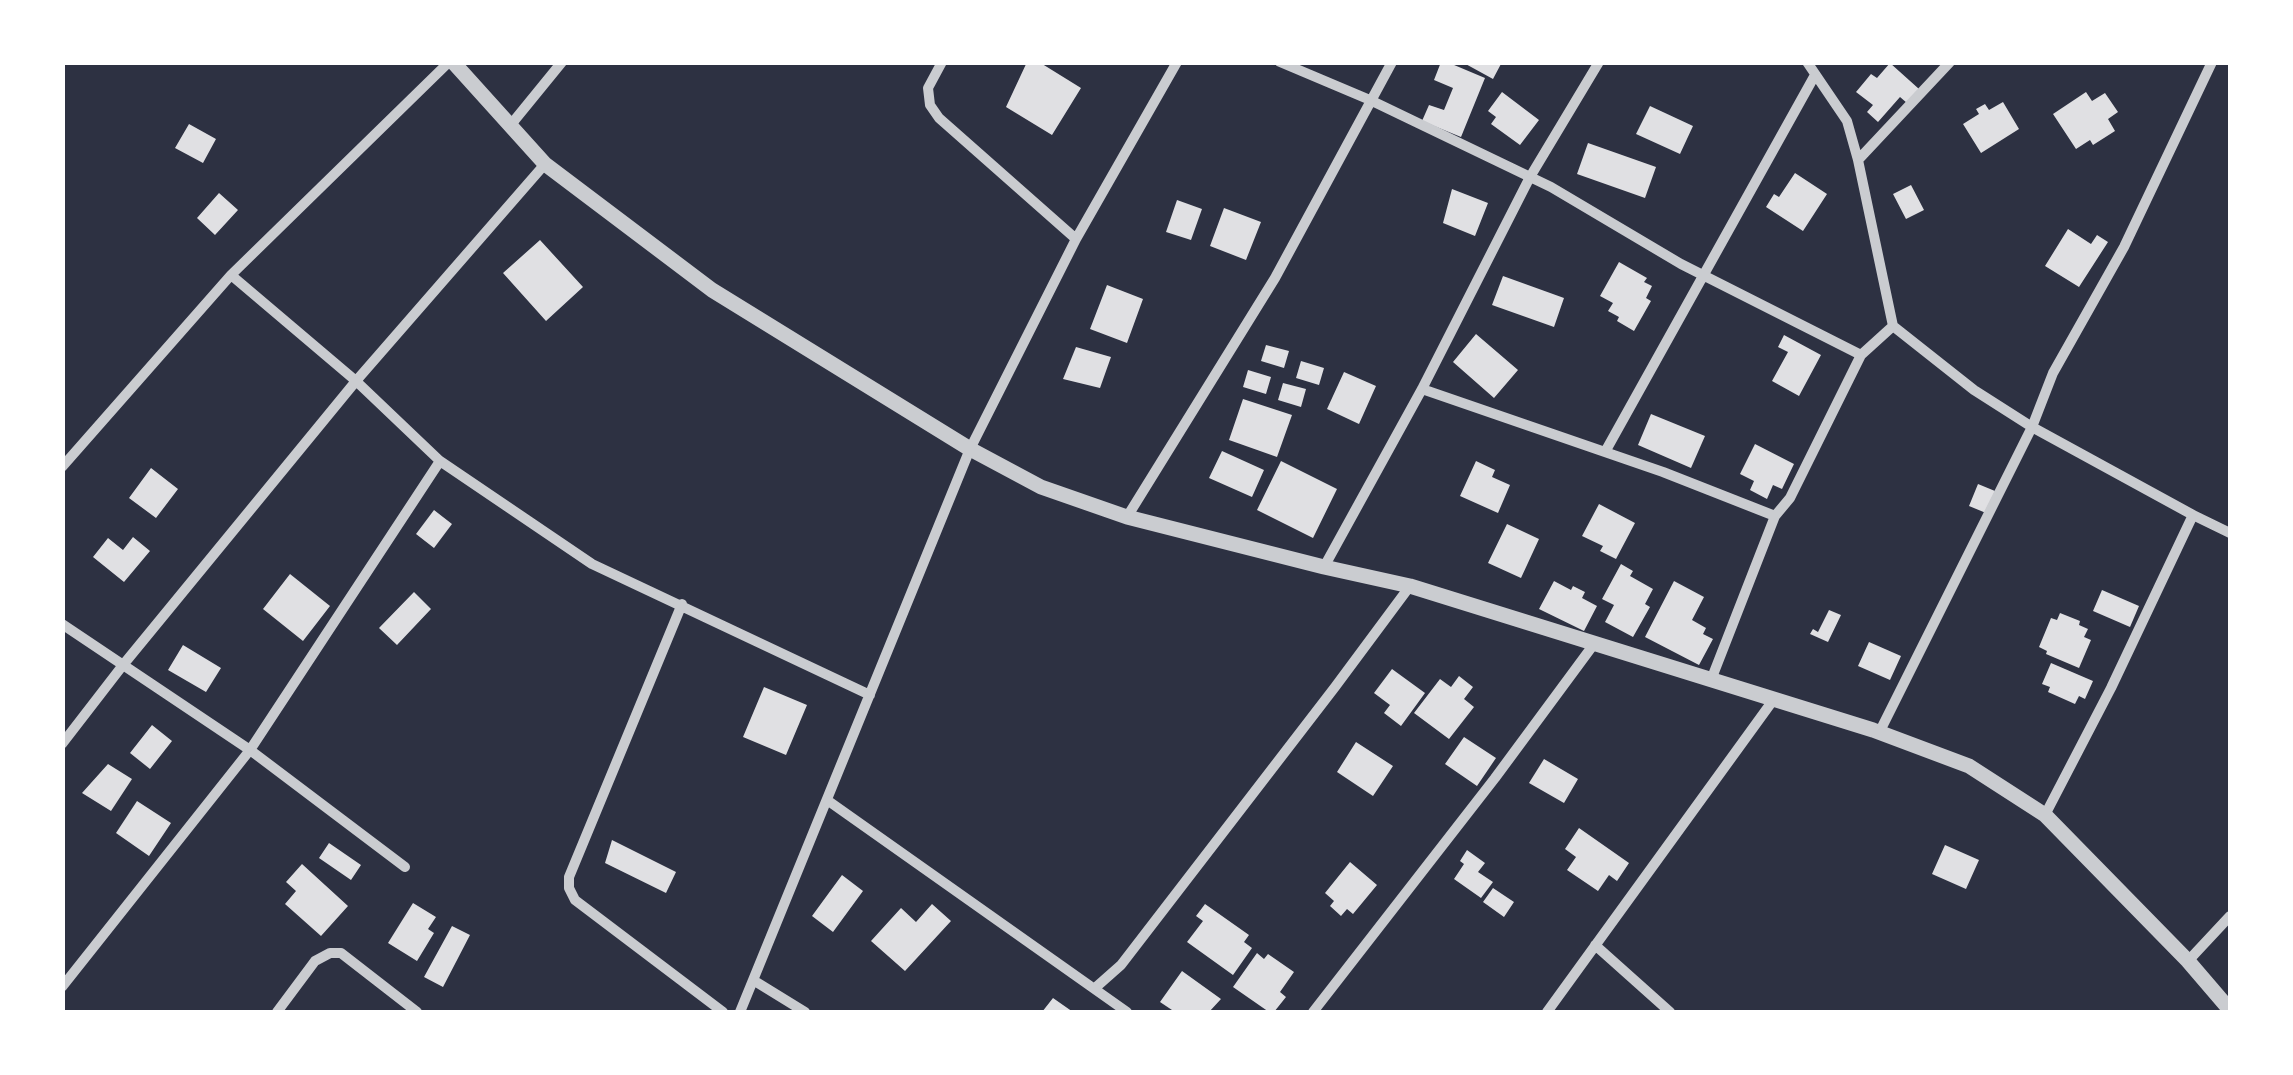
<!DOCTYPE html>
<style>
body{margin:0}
#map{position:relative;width:2293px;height:1075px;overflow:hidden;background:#2d3142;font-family:Karla,sans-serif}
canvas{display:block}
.frame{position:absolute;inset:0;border:65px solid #fff;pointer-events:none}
</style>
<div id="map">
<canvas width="2293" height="1075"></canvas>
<div class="frame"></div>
</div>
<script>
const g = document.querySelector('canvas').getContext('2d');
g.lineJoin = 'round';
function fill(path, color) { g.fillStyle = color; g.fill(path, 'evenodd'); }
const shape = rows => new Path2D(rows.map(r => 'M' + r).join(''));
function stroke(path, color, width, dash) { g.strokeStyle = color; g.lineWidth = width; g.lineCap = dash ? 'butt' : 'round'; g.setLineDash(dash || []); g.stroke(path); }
fill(shape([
 [1027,62,1039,62,1081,88,1052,135,1006,107],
 [1441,62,1447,62,1485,78,1461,137,1422,121,1429,105,1444,110,1453,88,1434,80],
 [1462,62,1502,62,1493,79],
 [1890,63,1919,89,1907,103,1900,97,1878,122,1867,112,1873,105,1856,92,1871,74,1877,78],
 [1502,92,1539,120,1520,145,1491,124,1496,117,1488,111],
 [2086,92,2092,101,2105,93,2118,112,2108,119,2115,131,2093,145,2090,140,2076,149,2053,114],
 [2003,102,2019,129,1981,153,1963,124,1979,114,1976,109,1985,104,1989,110],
 [1650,106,1693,126,1680,154,1636,134],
 [189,124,216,139,203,163,175,148],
 [1588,143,1656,167,1645,198,1577,174],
 [1795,173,1827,194,1803,231,1766,207,1774,194,1779,197],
 [1911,185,1924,210,1906,219,1893,194],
 [1452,189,1488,203,1475,236,1443,223],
 [219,193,238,210,215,235,197,218],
 [1177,200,1202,209,1191,240,1166,232],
 [1224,208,1261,222,1246,260,1210,246],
 [2068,229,2091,244,2097,235,2108,242,2079,287,2045,266],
 [540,240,583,287,546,321,503,273],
 [1619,262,1647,278,1644,282,1652,286,1646,298,1651,301,1634,331,1617,321,1619,317,1608,311,1613,303,1600,296],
 [1503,276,1564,298,1554,327,1492,305],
 [1107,285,1143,299,1127,343,1090,329],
 [1476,334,1518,370,1494,398,1453,362],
 [1784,335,1821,355,1799,396,1772,381,1788,352,1778,347],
 [1266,345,1289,351,1284,368,1261,361],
 [1076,347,1111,357,1100,388,1063,379],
 [1301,361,1324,368,1319,385,1296,378],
 [1248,370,1271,377,1266,394,1243,387],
 [1344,372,1376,386,1359,424,1327,409],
 [1283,383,1306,389,1301,407,1278,400],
 [1243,399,1292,415,1277,457,1229,440],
 [1651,414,1705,436,1691,468,1638,445],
 [1755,444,1794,464,1782,489,1773,485,1767,499,1750,490,1754,481,1740,474],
 [1222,451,1264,470,1252,497,1209,478],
 [1281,461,1337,489,1313,538,1257,510],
 [1476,461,1495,470,1492,477,1510,485,1498,513,1460,496],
 [151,468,178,489,156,518,129,498],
 [1978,484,1995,491,1986,513,1969,506],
 [1599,504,1635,523,1616,559,1600,551,1603,546,1582,536],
 [434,510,452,524,434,548,416,534],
 [1507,524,1539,539,1521,578,1488,563],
 [133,537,150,551,124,582,93,557,108,538,123,550],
 [1621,564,1633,571,1630,576,1653,589,1645,604,1650,607,1633,637,1605,622,1614,605,1602,599],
 [290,574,330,606,303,641,263,609],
 [1554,581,1571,590,1573,586,1585,592,1582,598,1597,606,1584,631,1539,609],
 [1674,581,1704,597,1692,620,1706,628,1703,634,1713,639,1699,665,1645,637],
 [2102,590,2139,606,2130,627,2093,611],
 [414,592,431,609,397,645,379,628],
 [1829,610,1841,615,1828,642,1810,634,1813,629,1818,632],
 [2060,613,2080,621,2079,625,2088,629,2084,637,2091,640,2079,668,2046,654,2047,651,2039,647,2051,618,2057,620],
 [1869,642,1901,656,1890,680,1858,666],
 [183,645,221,668,206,692,168,670],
 [2051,663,2093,681,2085,699,2079,696,2075,704,2048,692,2050,687,2042,684],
 [1392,669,1425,693,1401,726,1384,713,1390,705,1374,693],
 [1459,676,1473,687,1464,699,1474,707,1449,739,1414,713,1440,679,1451,687],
 [764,687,807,705,786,755,743,737],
 [152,725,172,741,150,769,130,753],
 [1464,737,1496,758,1477,786,1445,764],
 [1356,742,1393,766,1373,796,1337,772],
 [1544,759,1578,779,1564,803,1529,783],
 [108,764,132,779,111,811,82,793],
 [137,801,171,823,149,856,116,833],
 [1579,828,1629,863,1617,881,1609,875,1598,891,1567,870,1576,857,1565,849],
 [612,840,676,872,666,893,605,863],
 [329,843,361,865,351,880,319,858],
 [1945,845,1979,860,1966,889,1932,874],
 [1467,850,1485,863,1478,872,1493,882,1481,898,1454,879,1464,864,1460,861],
 [1350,862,1377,885,1353,914,1347,909,1341,916,1330,906,1334,901,1325,893],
 [302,864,348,906,321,936,285,904,296,891,286,882],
 [842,875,863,891,833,932,812,916],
 [1493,888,1514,902,1504,917,1483,902],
 [413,903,436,917,428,929,434,933,417,961,388,943],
 [932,904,951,921,905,971,871,941,901,908,916,922],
 [1205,904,1249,935,1244,942,1252,948,1233,975,1187,942,1203,921,1196,916],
 [452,926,470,935,443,987,424,977],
 [1257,953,1264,959,1268,954,1294,972,1280,992,1286,997,1274,1012,1269,1012,1233,987],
 [1182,971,1221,999,1209,1012,1175,1012,1160,1002],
 [1053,998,1073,1012,1042,1012]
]), '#e0e0e3');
stroke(shape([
 [942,62,928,88,930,105,939,118,1076,239],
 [1280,62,1370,100,1551,187,1681,264,1861,355],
 [1807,62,1847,121,1858,160,1893,326,1974,390,2032,427,2193,515,2111,688,2045,815],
 [509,127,562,62],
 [1858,160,1950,62],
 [231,275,356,381,440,461,592,564,870,695],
 [1422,389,1663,472,1775,516],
 [1605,452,1815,75],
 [62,467,231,275,449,62],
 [2193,515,2230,533],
 [1127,517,1275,278,1392,62],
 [1324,567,1422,389,1530,177,1599,62],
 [682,604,569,877,569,888,575,900,723,1012],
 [62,624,250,750,405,867],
 [1711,680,1775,516,1790,498,1861,355,1893,326],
 [1879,733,2032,427,2053,373,2124,247,2212,62],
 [62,744,123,665,356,381,545,164],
 [827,800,1127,1012],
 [1595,945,1670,1012],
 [2188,961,2230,916],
 [753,980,805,1012],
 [62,987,250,750,440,461],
 [1095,988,1121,965,1335,687,1410,586],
 [277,1012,315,961,330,953,341,953,417,1012],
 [740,1012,970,449,1076,239,1177,62],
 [1313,1012,1495,778,1594,644],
 [1547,1012,1774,699]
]), '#caccd0', 10);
stroke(shape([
 [453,62,545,164,712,290,970,449,1041,487,1127,517,1324,567,1410,586,1873,730,1969,766,2045,815,2188,961,2230,1010]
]), '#caccd0', 15);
</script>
